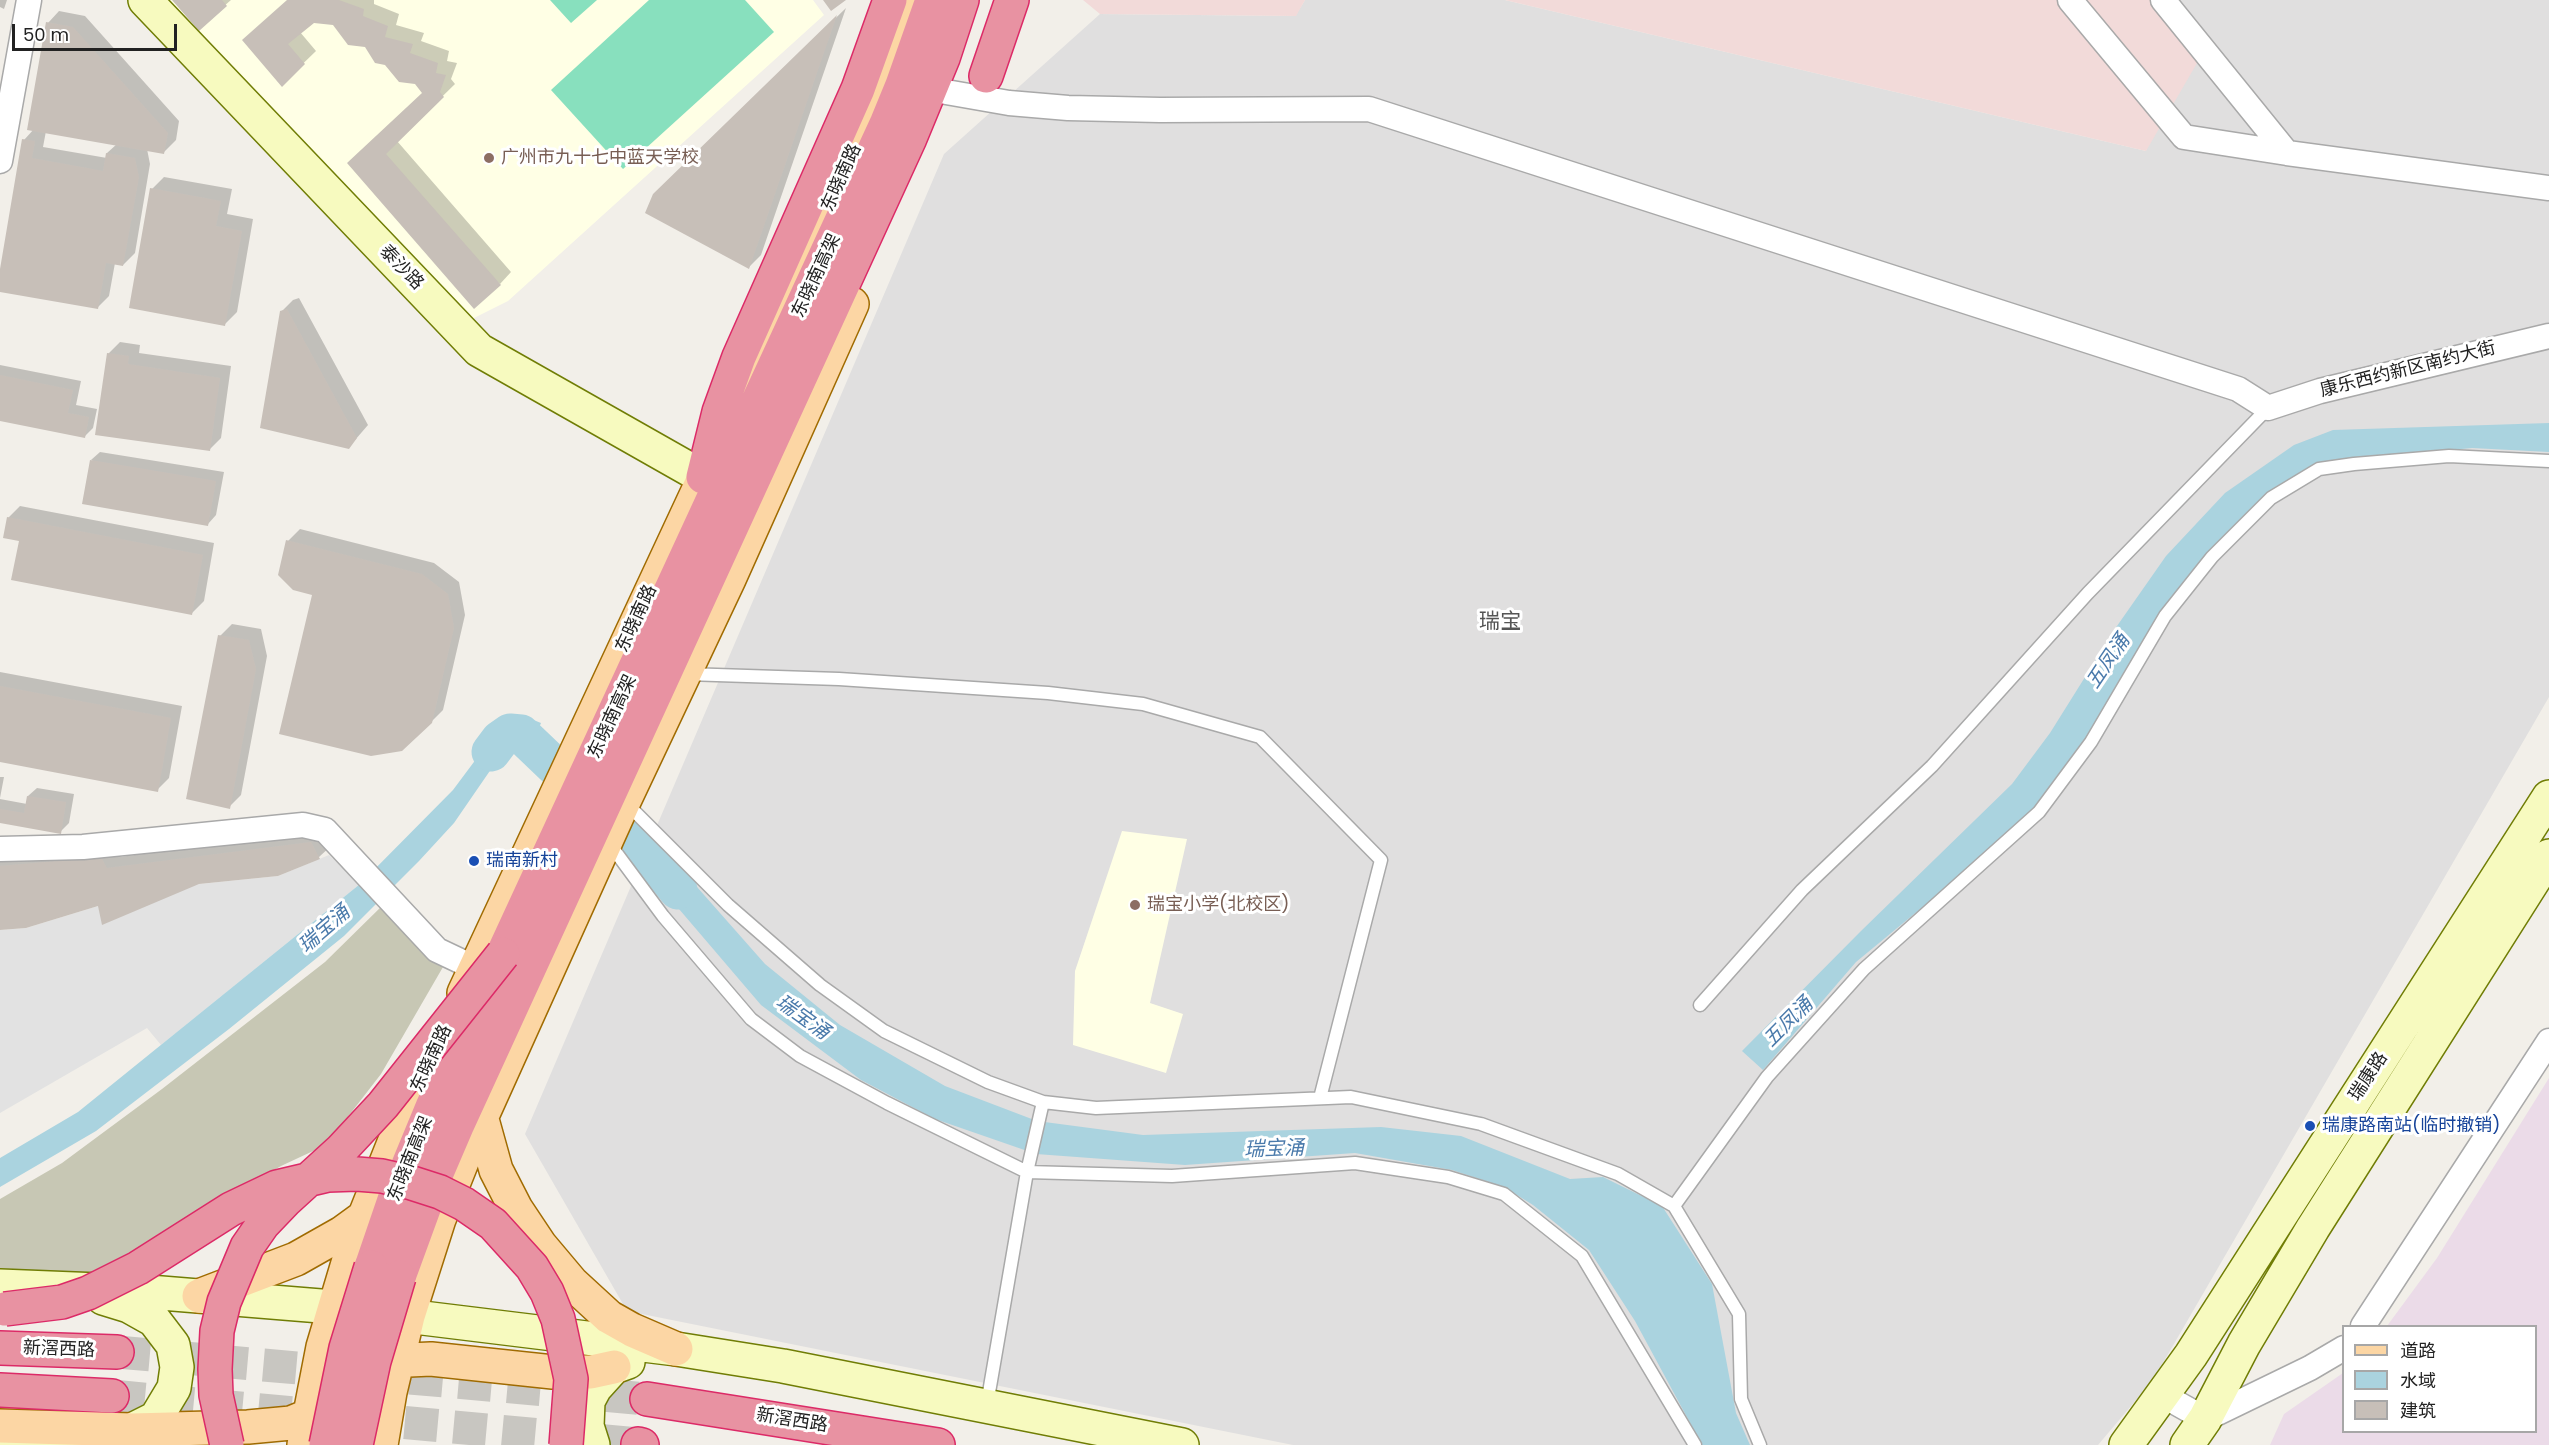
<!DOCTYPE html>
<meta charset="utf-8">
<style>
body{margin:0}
#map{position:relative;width:2549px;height:1445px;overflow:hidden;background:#f2efe9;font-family:Poppins,"Noto Sans SC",sans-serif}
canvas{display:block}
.legend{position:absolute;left:2342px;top:1325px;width:195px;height:108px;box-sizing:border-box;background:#fff;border:2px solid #a7a7a7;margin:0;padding:8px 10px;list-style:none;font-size:18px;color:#222}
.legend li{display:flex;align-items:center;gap:12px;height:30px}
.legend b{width:30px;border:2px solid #a7a7a7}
.scale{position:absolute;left:12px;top:24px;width:165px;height:27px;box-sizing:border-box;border:3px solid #222;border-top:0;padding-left:8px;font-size:18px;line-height:21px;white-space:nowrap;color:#222;-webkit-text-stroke:4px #fff;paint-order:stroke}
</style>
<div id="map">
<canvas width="2549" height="1445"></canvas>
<ul class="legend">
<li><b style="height:8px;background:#fcd6a4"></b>道路</li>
<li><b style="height:16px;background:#aad3df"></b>水域</li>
<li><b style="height:16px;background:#c7bfb8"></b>建筑</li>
</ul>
<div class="scale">50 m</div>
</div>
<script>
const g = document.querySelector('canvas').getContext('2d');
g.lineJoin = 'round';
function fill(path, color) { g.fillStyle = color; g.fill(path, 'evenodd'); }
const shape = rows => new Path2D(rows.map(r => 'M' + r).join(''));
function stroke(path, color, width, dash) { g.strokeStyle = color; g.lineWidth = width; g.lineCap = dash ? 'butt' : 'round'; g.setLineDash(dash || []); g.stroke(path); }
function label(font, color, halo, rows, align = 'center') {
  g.font = font + ' Poppins,"Noto Sans SC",sans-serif'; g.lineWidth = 6; g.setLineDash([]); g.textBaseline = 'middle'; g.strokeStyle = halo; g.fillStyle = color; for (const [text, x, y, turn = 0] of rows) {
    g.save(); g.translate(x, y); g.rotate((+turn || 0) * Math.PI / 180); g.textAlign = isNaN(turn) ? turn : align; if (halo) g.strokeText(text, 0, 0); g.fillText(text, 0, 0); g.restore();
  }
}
fill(shape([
 [1305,0,1505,0,2146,151,2163,0,2549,0,2549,697,2153,1380,2098,1445,1293,1445,627,1311,525,1134,944,154,1100,14,1295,16]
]), '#e0dfdf');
fill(shape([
 [1083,0,1305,0,1296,16,1100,14],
 [1505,0,2163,0,2204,51,2146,151]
]), '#f2dad9');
fill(shape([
 [2549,1078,2549,1445,2270,1445,2284,1414,2343,1373,2344,1432,2536,1432,2536,1326,2387,1326,2437,1258]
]), '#ebdbe8');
fill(shape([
 [160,0,813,0,824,15,508,301,468,321],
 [1122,831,1187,839,1150,1003,1183,1014,1166,1073,1073,1045,1075,971]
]), '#ffffe5');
fill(shape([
 [385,903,443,967,381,1074,326,1145,281,1166,84,1279,0,1274,0,1199,62,1163,162,1089,325,962]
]), '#c7c7b4');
fill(shape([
 [550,0,597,0,571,23],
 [649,0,745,0,774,32,623,169,551,90]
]), '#88e0be');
fill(shape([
 [329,855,360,884,161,1045,147,1028,0,1113,0,930,26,928,98,906,199,884,278,876]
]), '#e2e2e2');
fill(shape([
 [2549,423,2549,452,2472,448,2317,463,2268,496,2210,553,2088,738,2037,807,1942,891,1856,962,1763,1070,1742,1051,1861,931,2012,784,2050,733,2117,626,2166,556,2225,493,2294,445,2333,430],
 [521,715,541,723,527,755,507,746,454,823,419,861,344,936,229,1029,96,1131,0,1187,0,1158,78,1112,360,884,453,790,503,723],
 [652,836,765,964,840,1025,945,1086,1037,1121,1143,1135,1381,1127,1461,1136,1570,1179,1603,1177,1662,1206,1712,1284,1736,1413,1750,1445,1702,1445,1635,1321,1589,1250,1533,1205,1504,1187,1452,1170,1355,1153,1185,1165,1036,1154,935,1119,861,1080,761,1005,638,861]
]), '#aad3df');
fill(shape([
 [0,0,7,0,4,9,0,7],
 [174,0,231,0,199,28],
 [287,0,374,0,374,4,399,14,396,25,424,33,421,41,449,51,447,61,457,63,451,79,455,84,397,141,511,272,500,284,349,163,424,93,416,82,386,63,366,46,334,23,314,21,300,32,316,51,282,84],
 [846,8,761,255,749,267,654,195],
 [59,11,85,16,179,121,176,140,164,152,147,149,150,164,135,253,123,265,115,263,109,296,97,308,0,291,0,278,24,140,34,129,48,23],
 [46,131,117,144,107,153,107,158,43,147],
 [164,177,232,189,227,214,253,219,237,312,225,324,152,189],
 [299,298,368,425,349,447,281,312,293,300],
 [120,342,140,345,139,353,231,366,221,438,209,450,108,354],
 [0,365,81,381,76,405,97,409,93,428,85,436,0,419],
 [100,452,224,472,216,515,208,524,91,460],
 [20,506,214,543,204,601,192,613,20,540,8,518],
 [300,529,434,563,459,582,465,615,443,710,431,722,314,594,288,541],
 [232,624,261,629,267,656,241,795,229,807,220,636],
 [0,672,182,706,169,778,157,790,0,761],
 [0,777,4,777,0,798],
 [37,788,74,794,69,823,60,832,0,821,0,799,27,804,28,796],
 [323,831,331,846,319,857,99,904,0,928,0,856,113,846,119,857]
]), '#0003');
stroke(shape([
 [491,752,500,740,510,733,521,734,654,861,678,890]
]), '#aad3df', 39);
fill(shape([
 [172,0,222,0,227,6,199,31],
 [287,0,339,0,364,9,363,16,388,26,385,37,413,44,410,53,438,63,436,73,446,75,440,92,444,97,386,154,501,285,474,309,347,163,422,93,415,84,399,82,385,65,375,63,365,47,348,45,333,25,314,23,288,44,305,64,282,87,242,40],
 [823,0,846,0,831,11],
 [837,15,749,269,645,213,653,194],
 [46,22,73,27,168,133,164,154,27,130],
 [22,139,35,141,32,158,103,171,106,153,135,158,139,177,123,266,106,263,98,309,0,292,0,269],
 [150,188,221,201,216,226,242,231,225,326,129,308],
 [287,309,357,438,349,449,260,428,280,311],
 [107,353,129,356,128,364,220,378,210,451,95,435],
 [0,375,73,390,68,413,89,417,85,438,0,421],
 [90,460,216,481,208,526,82,504],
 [7,517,203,555,192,615,11,580,19,541,3,538],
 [286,540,422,574,448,594,454,628,432,723,402,751,371,756,279,734,312,595,293,590,278,575],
 [218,635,249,640,256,669,230,809,186,799],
 [0,686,171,718,158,792,0,762],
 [27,796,66,802,61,834,0,823,0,809,24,813],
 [311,842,320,859,278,876,199,884,102,925,98,906,26,928,0,930,0,866,101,857,107,868]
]), '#c7bfb8');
stroke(shape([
 [117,1352,647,1399],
 [112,1396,305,1414],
 [356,1418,638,1444]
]), '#c8c6c1', 33, [33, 16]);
const lane = shape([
 [686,674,839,679,1048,693,1143,704,1260,737,1381,860,1320,1098],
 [625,802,728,905,820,985,884,1031,988,1082,1043,1102,1096,1108,1351,1097,1481,1124,1618,1174,1674,1206,1767,1077,1864,969,2039,812,2091,742,2165,616,2212,557,2271,498,2319,469,2354,464,2449,456,2549,461],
 [609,843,663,916,751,1019,800,1056,887,1103,1027,1172,1172,1176,1355,1163,1448,1177,1504,1194,1582,1256,1695,1445],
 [1700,1005,1802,890,1932,766,2088,593,2268,408],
 [1674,1206,1739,1314,1741,1399,1760,1445],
 [987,1404,1027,1172,1043,1102]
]);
const street = shape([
 [2070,0,2184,137,2287,153,2163,0],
 [946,92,1009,103,1068,108,1160,110,1369,109,2238,389,2268,408,2320,391,2549,336],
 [2287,153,2549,188],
 [0,161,29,0],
 [0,849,83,847,303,825,325,830,437,950,475,968],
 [2363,1326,2549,1041],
 [2164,1396,2205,1419,2310,1368,2344,1348]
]);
const secondary = shape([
 [145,0,479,350,703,477],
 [0,1286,149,1292,333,1307,676,1349,783,1366,1182,1445],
 [103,1298,129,1306,154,1320,173,1345,177,1367,174,1388,156,1418,132,1430],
 [14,1441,68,1445],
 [593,1445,587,1426,588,1401,595,1388,614,1367,628,1362],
 [2126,1445,2191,1355,2549,797],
 [2187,1445,2205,1419,2244,1344,2313,1228,2549,856]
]);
const primary = shape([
 [464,993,789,296,891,65,914,0],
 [481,1116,496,1170,516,1209,540,1245,572,1283,609,1317,632,1330,676,1349],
 [199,1296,296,1259,342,1233,364,1217],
 [378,1370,387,1365,409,1360,431,1359,553,1372,591,1372,614,1367],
 [0,1426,132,1430,248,1427,291,1423,325,1409],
 [304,1445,323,1347,354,1243,396,1138,439,1045],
 [381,1445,390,1392,408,1316,439,1219,467,1149,624,801,729,579,852,304]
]);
const highway = shape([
 [986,76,1012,0],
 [703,477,719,412,739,357,858,89,890,0],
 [371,1267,396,1194,432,1107,886,124,902,85,932,0],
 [399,1277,437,1173,458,1124,910,138,943,58,962,0],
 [0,1348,117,1352],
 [0,1390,112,1396],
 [647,1399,938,1445],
 [638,1444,642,1445]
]);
stroke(lane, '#a9a9a9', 15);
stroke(street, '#a9a9a9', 27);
stroke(secondary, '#707d05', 36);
stroke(primary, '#a06b00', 36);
stroke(highway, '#dc2a67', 36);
stroke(lane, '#fff', 12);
stroke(street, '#fff', 24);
stroke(secondary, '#f7fabf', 33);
stroke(primary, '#fcd6a4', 33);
stroke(highway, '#e892a2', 33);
const highwayBridge = shape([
 [5,1309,62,1302,88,1293,138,1268,231,1209,277,1187,328,1175,357,1174,382,1176,412,1183,440,1192,464,1204,493,1224,532,1267,547,1292,558,1319,571,1379,566,1445],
 [227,1445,216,1395,215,1369,217,1331,224,1302,247,1247,263,1224,285,1201,341,1150,383,1105,503,954],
 [326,1445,346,1348,371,1267],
 [356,1445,374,1361,399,1277]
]);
stroke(highwayBridge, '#dc2a67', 36, []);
stroke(highwayBridge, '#e892a2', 33);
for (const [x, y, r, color] of [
 [489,158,6,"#8d6e63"],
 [474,861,6,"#1a4fb4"],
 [1135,905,6,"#8d6e63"],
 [2310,1126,6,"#1a4fb4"]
]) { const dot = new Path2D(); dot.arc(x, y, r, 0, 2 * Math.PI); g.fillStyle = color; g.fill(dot); stroke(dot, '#fff', 2); }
label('18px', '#785e54', '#fff', [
 ["广州市九十七中蓝天学校",501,158],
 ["瑞宝小学(北校区)",1147,905]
], 'left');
label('18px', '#222', '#fff', [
 ["东晓南路",842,178,-66],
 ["泰沙路",401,268,46],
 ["东晓南高架",817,276,-65],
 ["康乐西约新区南约大街",2408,370,-14],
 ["东晓南路",637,619,-65],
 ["东晓南高架",613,717,-65],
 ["东晓南路",432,1059,-65],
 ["瑞康路",2369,1077,-57],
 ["东晓南高架",411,1159,-68],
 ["新滘西路",59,1350,2],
 ["新滘西路",792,1421,9]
]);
label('18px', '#164399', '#fff', [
 ["瑞南新村",486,861],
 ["瑞康路南站(临时撤销)",2322,1126]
], 'left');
label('italic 20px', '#4a7aab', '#fff', [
 ["五凤涌",2109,662,-56],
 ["瑞宝涌",325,930,-41],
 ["瑞宝涌",802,1018,36],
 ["五凤涌",1789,1023,-45],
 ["瑞宝涌",1274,1150,-2]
]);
label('21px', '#555', '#fff', [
 ["瑞宝",1500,623]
]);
</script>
